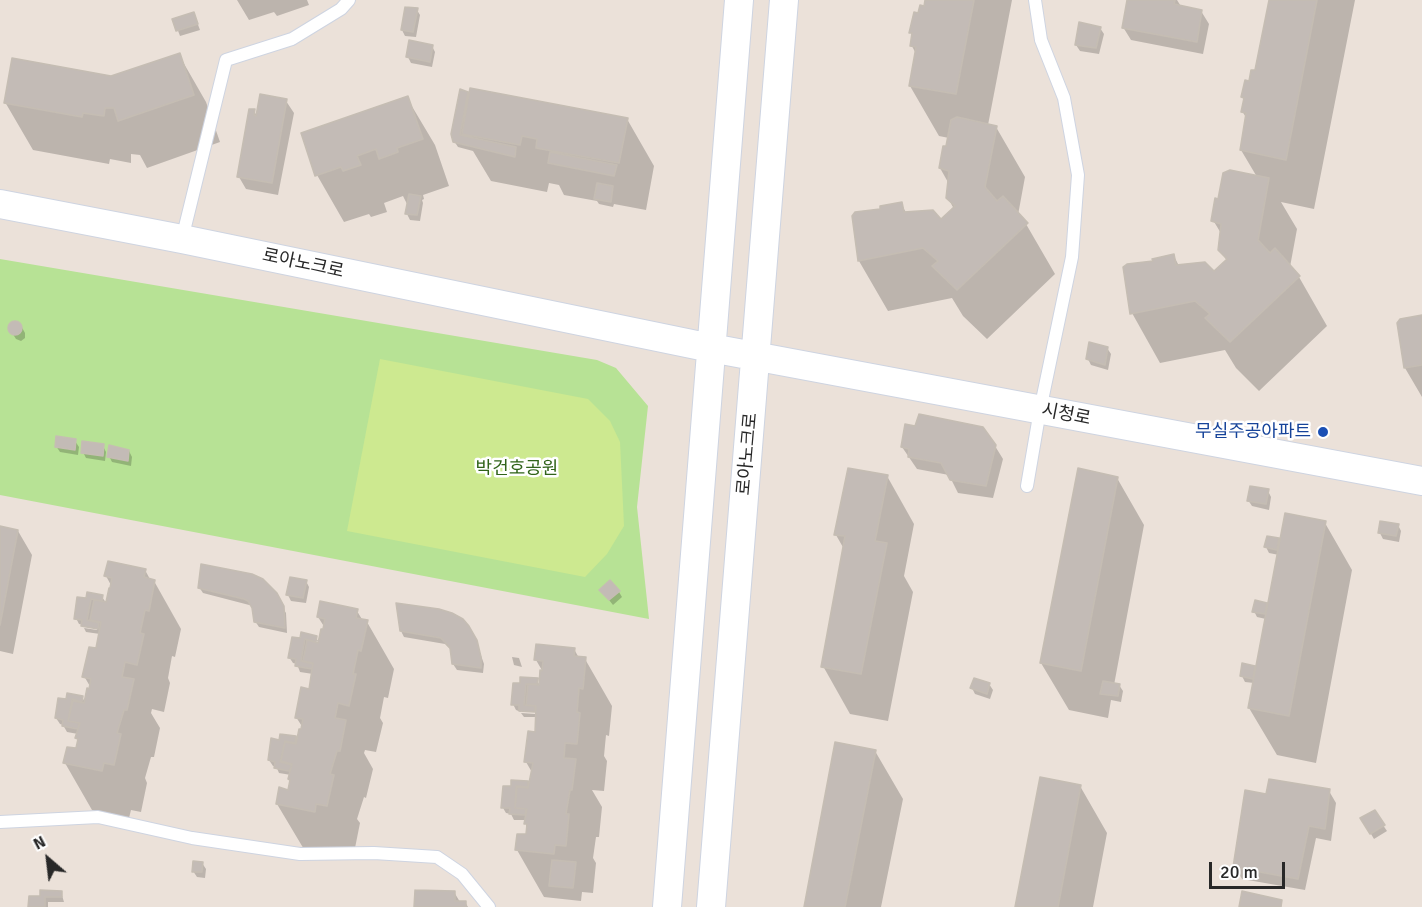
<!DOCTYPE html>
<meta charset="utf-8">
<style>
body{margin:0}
#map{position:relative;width:1422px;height:907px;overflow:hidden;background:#ebe1d9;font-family:Signika,sans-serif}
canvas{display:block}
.north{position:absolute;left:18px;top:829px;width:60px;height:60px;-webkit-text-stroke:4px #fff;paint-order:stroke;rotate:332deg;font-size:16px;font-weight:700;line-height:24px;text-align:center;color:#282828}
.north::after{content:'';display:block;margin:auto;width:21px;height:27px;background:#282828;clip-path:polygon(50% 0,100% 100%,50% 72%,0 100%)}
.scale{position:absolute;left:1209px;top:862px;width:76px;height:27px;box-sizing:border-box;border:3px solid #282828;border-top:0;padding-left:8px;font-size:18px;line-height:21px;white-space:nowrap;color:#282828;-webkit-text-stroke:4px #fff;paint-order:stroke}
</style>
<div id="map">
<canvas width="1422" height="907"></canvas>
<div class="north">N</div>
<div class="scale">20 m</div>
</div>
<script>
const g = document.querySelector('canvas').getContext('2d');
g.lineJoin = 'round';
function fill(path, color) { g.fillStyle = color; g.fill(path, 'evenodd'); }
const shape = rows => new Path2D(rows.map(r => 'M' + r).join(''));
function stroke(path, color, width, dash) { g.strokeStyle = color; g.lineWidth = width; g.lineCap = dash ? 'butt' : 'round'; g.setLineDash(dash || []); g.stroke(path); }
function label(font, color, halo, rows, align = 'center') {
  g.font = font + ' Signika,"Noto Sans KR",sans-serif'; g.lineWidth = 5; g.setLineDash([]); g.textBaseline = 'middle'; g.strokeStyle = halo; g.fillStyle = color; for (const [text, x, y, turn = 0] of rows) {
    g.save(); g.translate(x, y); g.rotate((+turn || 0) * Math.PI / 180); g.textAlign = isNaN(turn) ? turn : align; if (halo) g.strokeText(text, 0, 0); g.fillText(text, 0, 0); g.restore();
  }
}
fill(shape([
 [0,259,597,360,616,368,648,406,637,507,649,619,0,495]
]), '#b7e295');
fill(shape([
 [380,359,588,399,610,421,620,442,624,526,607,554,585,577,347,531]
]), '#cde990');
fill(shape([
 [237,0,307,0,309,5,277,16,274,12,249,20],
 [927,0,1012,0,988,125,996,127,1025,177,1018,215,1026,224,1055,274,987,339,963,316,952,298,888,311,859,261,854,216,901,204,907,214,941,221,954,209,948,198,949,184,940,168,949,138,939,136,910,86,916,54,912,46,913,36,911,32,925,8],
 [1129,0,1177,0,1182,8,1201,11,1209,24,1203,54,1131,40,1123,27],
 [1269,0,1355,0,1314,209,1281,202,1297,229,1290,267,1299,277,1327,326,1259,391,1236,368,1225,350,1160,363,1132,313,1155,262,1174,256,1179,266,1214,273,1227,261,1220,250,1222,235,1213,220,1257,177,1241,150,1247,119,1242,111,1245,101,1242,97,1256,72],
 [417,10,420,15,416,37,405,36,402,30],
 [194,14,200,30,180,36,174,20],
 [1100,28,1104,34,1099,54,1080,51,1076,45],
 [432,46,435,52,432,67,411,63,408,57],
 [179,55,206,102,220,142,147,168,140,155,131,154,131,163,110,159,109,164,33,150,5,102,111,78],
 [468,93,470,98,627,119,654,166,646,210,614,204,613,207,599,204,597,201,564,195,559,185,549,183,547,192,491,181,473,151,458,147,454,141],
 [407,98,435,145,449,186,423,195,424,199,422,200,423,203,420,221,410,220,407,214,408,206,403,196,384,203,387,212,371,217,369,214,344,222,317,175],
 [286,101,294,113,278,195,246,189,239,177,254,111,257,116],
 [1422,315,1422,397,1405,368],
 [14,322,19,322,25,333,25,338,21,341,16,339,9,328],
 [1107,348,1111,354,1108,370,1091,365,1088,359],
 [75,441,79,447,78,455,60,452,56,446],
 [103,446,106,452,105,461,86,458,83,452],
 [995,446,1003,459,993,498,958,493,949,475,917,469,902,447],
 [129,451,132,457,131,466,112,462,109,456],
 [887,476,914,524,904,576,913,592,888,721,850,714,823,666,844,549,836,535],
 [1117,478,1144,525,1114,685,1119,685,1123,691,1121,702,1111,700,1108,718,1069,710,1041,663],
 [1268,491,1271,497,1269,510,1252,506,1248,500],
 [1325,523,1352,570,1316,763,1277,755,1249,708,1254,683,1245,682,1242,676,1254,668,1256,671,1266,619,1257,617,1254,611,1266,604,1268,608,1279,555,1269,553,1266,547,1278,539,1281,544],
 [1398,525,1401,531,1399,542,1383,539,1380,533],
 [0,528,18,531,32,555,13,654,0,651],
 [145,570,151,581,154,581,181,629,175,657,172,656,168,678,170,683,164,712,152,709,151,713,160,728,154,757,151,757,145,778,147,783,141,812,131,810,129,818,92,810,65,763,77,750,78,734,67,732,63,725,60,724,56,718,67,701,68,695,82,697,85,702,91,688,84,676,97,650,100,634,86,632,84,628,97,630,97,627,79,624,76,618,88,600,89,594,102,597,107,604,112,587,106,576],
 [306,581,309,587,306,603,291,601,288,595],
 [199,587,270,587,286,613,287,633,259,627,255,621,253,606,203,593],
 [601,590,619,592,622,597,613,605],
 [357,611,363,621,367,622,394,669,388,698,384,697,380,718,383,723,376,752,365,750,364,753,373,769,366,798,364,797,357,819,360,823,354,853,305,851,277,804,289,791,291,775,279,773,276,766,273,766,269,760,280,742,295,738,298,743,303,728,296,717,310,691,313,674,300,672,297,664,293,663,289,657,301,640,311,636,315,644,319,644,315,637,320,643,325,628,318,617],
 [401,631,476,641,484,664,483,673,457,670,453,664,452,651,445,644,404,637],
 [574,649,579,658,585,659,612,706,609,736,606,735,604,756,607,761,604,791,592,790,602,807,599,837,596,837,593,858,596,863,593,893,582,892,581,901,544,897,517,850,527,836,526,823,525,820,514,820,511,814,506,813,503,808,512,788,512,782,527,783,530,787,533,774,526,762,537,734,537,722,535,717,524,717,521,713,535,714,535,711,521,710,521,712,516,710,513,704,514,684,537,680,540,686,543,672,536,660],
 [512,657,519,658,522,667,514,665],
 [989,684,993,690,990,699,975,694,972,688],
 [875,751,903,799,881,907,806,907],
 [1080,786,1107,833,1093,907,1017,907],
 [1329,791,1336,803,1331,841,1316,838,1305,890,1242,879,1235,866,1268,796],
 [1374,812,1387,831,1374,839,1362,819],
 [202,863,206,869,205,878,197,877,193,871],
 [61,892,64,902,48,902,48,907,29,907,41,898],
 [454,892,460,902,465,902,468,907,416,907]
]), '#0003');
const building = shape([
 [925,0,974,0,956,94,909,86,916,47,910,46,912,33,909,33,914,12,918,13,920,5,924,6,925,0],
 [1127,0,1175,0,1174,4,1202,10,1197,42,1122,28,1127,0],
 [1269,0,1317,0,1286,160,1240,150,1246,113,1241,112,1244,98,1241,97,1245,80,1249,81,1251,70,1255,70,1269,0],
 [405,7,418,8,413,32,401,30,405,7],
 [194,12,198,24,176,31,172,19,194,12],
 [1079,22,1101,27,1096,48,1075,45,1079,22],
 [409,40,433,45,430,62,406,57,409,40],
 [180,53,194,95,118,121,114,108,105,108,104,116,83,113,82,117,4,103,12,58,111,76,180,53],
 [470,88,628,118,619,163,536,148,537,139,522,136,520,145,462,134,470,88],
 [460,89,468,92,460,135,516,147,515,157,453,142,451,134,460,89],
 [260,94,287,99,272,183,237,177,249,109,255,109,254,115,256,116,260,94],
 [408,96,423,139,397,148,398,152,379,159,376,149,357,156,361,165,343,171,341,167,315,176,301,133,408,96],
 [957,117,997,126,985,187,997,201,1003,196,1028,223,957,290,932,266,938,261,923,248,858,261,852,216,855,212,880,209,880,206,902,202,904,212,933,210,941,219,955,206,946,198,949,171,939,168,943,146,946,146,951,120,957,117],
 [550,152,617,165,614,176,548,163,550,152],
 [1230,170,1269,178,1258,240,1270,253,1275,248,1300,276,1230,342,1205,318,1210,314,1195,301,1130,314,1123,267,1127,264,1153,261,1152,259,1174,254,1176,265,1205,262,1214,271,1227,259,1218,250,1221,224,1211,221,1215,198,1218,199,1223,173,1230,170],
 [597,183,613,186,611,202,594,199,597,183],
 [409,194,421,196,417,215,405,214,409,194],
 [1422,315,1422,365,1404,368,1397,323,1400,319,1422,315],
 '8 328a7 7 0 1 1 14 0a7 7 0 1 1-14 0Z',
 [1089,342,1108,347,1105,365,1086,359,1089,342],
 [919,414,983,427,996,445,986,486,950,480,941,463,908,457,909,449,901,447,905,424,915,426,919,414],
 [56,436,76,439,75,450,55,447,56,436],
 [82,441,104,444,103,456,81,453,82,441],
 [109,445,129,450,128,461,107,457,109,445],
 [848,468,888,475,875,541,887,543,861,674,821,667,845,536,834,535,848,468],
 [1078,468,1118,477,1081,671,1040,663,1078,468],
 [1250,486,1269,489,1266,504,1247,501,1250,486],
 [1285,513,1326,521,1289,716,1248,708,1285,513],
 [1380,521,1399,524,1396,536,1378,533,1380,521],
 [0,526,18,530,0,625,0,526],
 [1267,536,1279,538,1277,550,1264,547,1267,536],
 [108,561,146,569,144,577,155,580,149,611,145,610,140,633,144,634,137,665,125,662,122,677,134,679,127,710,124,710,117,733,121,734,114,765,104,763,102,771,63,763,67,747,76,748,78,739,75,738,80,723,68,721,73,701,84,703,87,688,89,689,91,679,82,677,89,647,96,648,101,622,90,620,94,600,106,602,109,588,110,588,112,578,104,576,108,561],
 [201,564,252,574,263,579,277,593,284,606,285,628,254,622,252,608,248,601,244,599,198,588,201,564],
 [290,577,307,580,303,598,286,595,290,577],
 [610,580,620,591,609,600,599,590,610,580],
 [87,592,103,595,102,601,91,599,87,620,99,623,98,629,81,626,82,620,74,619,77,597,86,598,87,592],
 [1255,600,1267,603,1265,614,1252,612,1255,600],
 [320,601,358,609,356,618,368,620,361,651,358,650,353,674,356,674,349,706,338,703,335,718,346,720,340,751,337,751,330,774,334,775,327,806,316,804,315,812,276,804,279,787,288,790,290,780,288,779,292,764,281,761,285,742,296,744,299,729,301,729,303,719,295,718,301,687,309,689,313,663,303,661,307,640,318,643,321,629,323,629,325,619,317,617,320,601],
 [396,603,439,609,452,613,463,619,469,626,477,640,481,657,481,668,452,664,450,648,441,638,400,631,396,603],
 [301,632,317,636,316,642,305,639,301,661,313,664,312,669,295,666,296,659,288,658,292,637,300,638,301,632],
 [536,644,575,648,574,656,586,657,583,689,579,688,577,712,580,713,577,744,565,743,564,758,576,759,572,790,570,790,566,814,569,814,566,846,555,845,554,854,515,850,517,834,526,834,527,824,524,824,527,809,515,808,517,787,528,788,533,763,524,762,528,731,535,732,536,706,526,705,528,684,539,685,540,670,542,671,543,661,534,660,536,644],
 [1242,663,1255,666,1253,679,1240,676,1242,663],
 [520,677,538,678,537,684,526,684,524,705,535,706,535,712,519,711,519,705,511,705,513,683,520,683,520,677],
 [974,678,990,683,987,694,970,688,974,678],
 [1103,681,1120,684,1118,696,1100,694,1103,681],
 [67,693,83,696,82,702,72,699,68,721,79,723,78,729,62,726,63,720,55,718,58,698,66,699,67,693],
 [280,734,296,736,295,743,285,741,280,762,292,765,289,771,274,768,275,762,268,760,271,738,279,740,280,734],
 [835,742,876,750,845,907,804,907,835,742],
 [1040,777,1081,785,1058,907,1015,907,1040,777],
 [1269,779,1330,789,1325,829,1309,826,1298,879,1233,867,1245,790,1266,794,1269,779],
 [511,780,528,781,528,787,516,786,515,808,526,809,525,815,509,814,510,808,501,808,503,786,511,786,511,780],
 [1375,810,1385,825,1370,834,1360,818,1375,810],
 [552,860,576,862,573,888,549,886,552,860],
 [193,861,203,862,202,872,192,872,193,861],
 [40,890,62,891,62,897,45,897,45,907,28,907,29,896,40,896,40,890],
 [415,890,455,891,455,901,466,901,466,907,414,907,415,890],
 [1242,891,1282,900,1281,907,1239,907,1242,891]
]);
fill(building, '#c3bbb6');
stroke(building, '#c5bdb3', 1.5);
const service = shape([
 [182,239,226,60,292,39,341,9,349,0],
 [1027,486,1040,410,1072,257,1078,175,1064,98,1041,40,1035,0],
 [0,822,98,817,192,838,300,854,374,853,437,857,462,874,489,907]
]);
const tertiary = shape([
 [0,204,182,239,711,348,1422,481],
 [667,907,739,0],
 [711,907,784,0]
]);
stroke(service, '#ced4e1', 14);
stroke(tertiary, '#ced4e1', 30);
stroke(service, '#fff', 12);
stroke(tertiary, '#fff', 28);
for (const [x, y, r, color] of [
 [1323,432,6,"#1a4fb4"]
]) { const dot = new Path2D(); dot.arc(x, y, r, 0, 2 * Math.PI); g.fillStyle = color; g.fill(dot); stroke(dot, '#fff', 2); }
label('18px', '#282828', '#fff', [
 ["로아노크로",303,264,12],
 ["시청로",1066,415,11],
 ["로아노크로",748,454,-85]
]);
label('18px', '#164399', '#fff', [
 ["무실주공아파트",1311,432]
], 'right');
label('18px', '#306319', '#fff', [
 ["박건호공원",517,469]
]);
</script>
